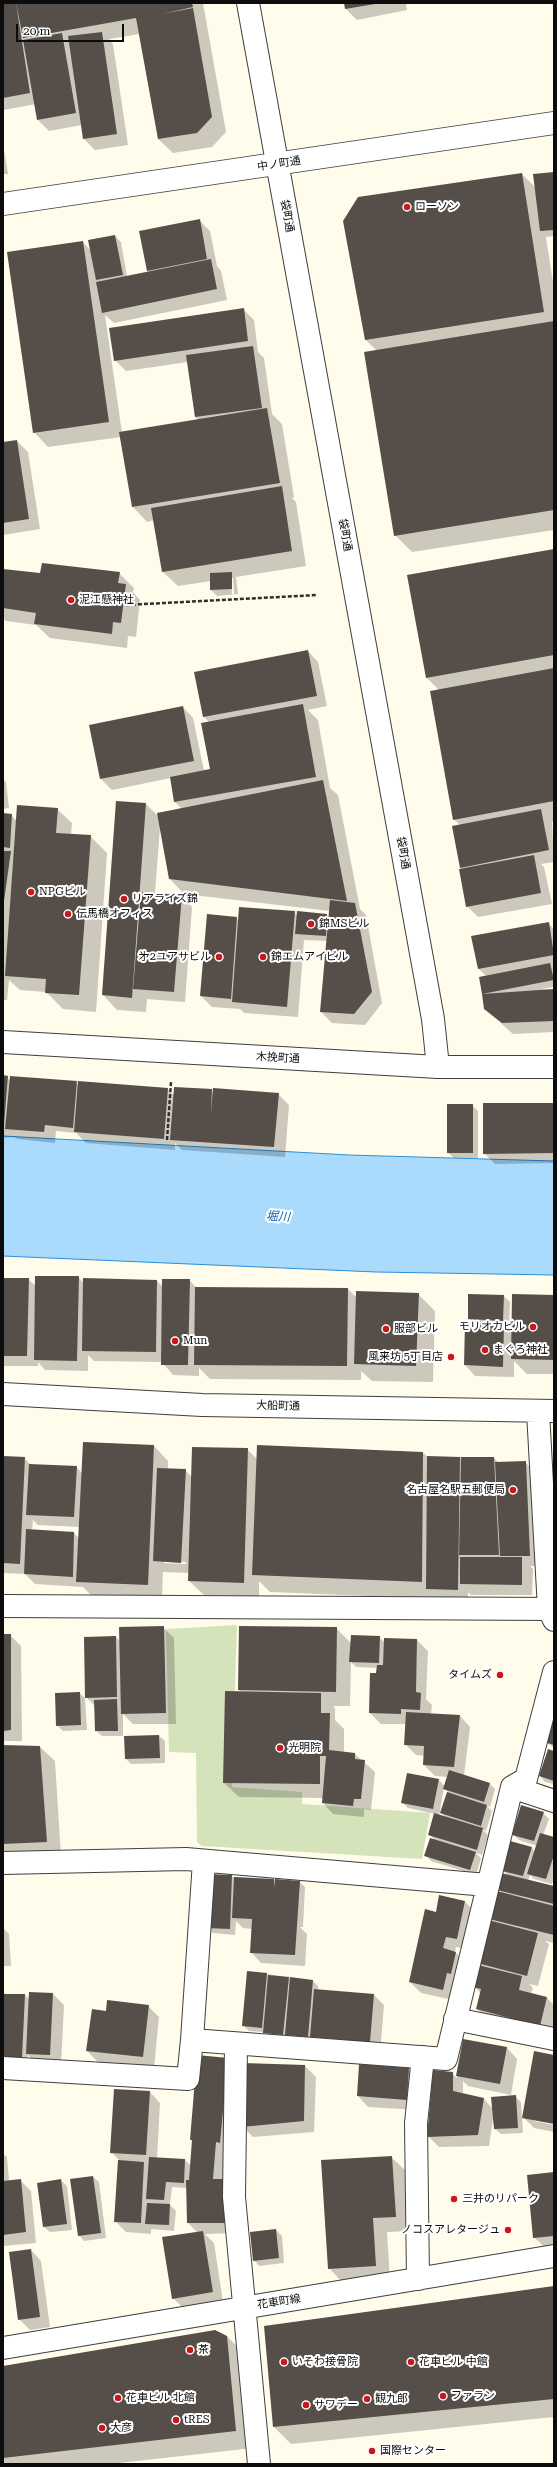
<!DOCTYPE html>
<meta charset="utf-8">
<style>
body{margin:0}
#map{position:relative;width:557px;height:2467px;overflow:hidden;background:#fffcec;font-family:"Roboto Serif",serif}
canvas{display:block}
.frame{position:absolute;inset:0;border:4px solid #0c0c0c;pointer-events:none}
.scale{position:absolute;left:16px;top:24px;width:108px;height:18px;box-sizing:border-box;border:2px solid #0c0c0c;border-top:0;padding-left:5px;font-size:12px;line-height:14px;white-space:nowrap;color:#0c0c0c;-webkit-text-stroke:3px #fff;paint-order:stroke}
</style>
<div id="map">
<canvas width="557" height="2467"></canvas>
<div class="frame"></div>
<div class="scale">20 m</div>
</div>
<script>
const g = document.querySelector('canvas').getContext('2d');
g.lineJoin = 'round';
function fill(path, color) { g.fillStyle = color; g.fill(path, 'evenodd'); }
const shape = rows => new Path2D(rows.map(r => 'M' + r).join(''));
function stroke(path, color, width, dash) { g.strokeStyle = color; g.lineWidth = width; g.lineCap = dash ? 'butt' : 'round'; g.setLineDash(dash || []); g.stroke(path); }
function label(font, color, halo, rows, align = 'center') {
  g.font = font + ' "Roboto Serif","Noto Sans JP",serif'; g.lineWidth = 4; g.setLineDash([]); g.textBaseline = 'middle'; g.strokeStyle = halo; g.fillStyle = color; for (const [text, x, y, turn = 0] of rows) {
    g.save(); g.translate(x, y); g.rotate((+turn || 0) * Math.PI / 180); g.textAlign = isNaN(turn) ? turn : align; if (halo) g.strokeText(text, 0, 0); g.fillText(text, 0, 0); g.restore();
  }
}
fill(shape([
 [237,1625,232,1787,302,1792,302,1804,430,1813,422,1859,202,1846,197,1842,196,1753,169,1752,166,1629]
]), '#d5e3bb');
const water = shape([
 [3,1136,349,1155,554,1161,554,1275,376,1272,3,1256,3,1136]
]);
fill(water, '#aadbfc');
stroke(water, '#2a8fda', 1);
fill(shape([
 [3,3,203,3,226,132,212,147,173,153,158,139,140,34,109,39,113,44,128,145,95,150,84,139,82,125,49,131,38,120,36,104,4,110],
 [345,3,406,3,407,10,357,20,346,9],
 [3,143,8,174,3,174],
 [554,173,554,236,546,237,554,289,554,530,412,552,395,535,377,351,366,340,344,222,522,174,536,188],
 [199,220,210,231,217,266,221,271,227,300,114,323,105,315,122,433,199,420,195,417,188,362,126,371,115,360,243,309,254,320,258,352,264,358,272,414,282,424,294,497,292,498,296,502,306,566,236,577,238,594,217,596,211,590,211,581,178,586,163,572,154,520,147,522,133,507,121,437,48,447,34,432,83,242,91,251,115,236,121,242,127,277,148,273,140,232],
 [231,578,233,578,234,594,232,594],
 [17,441,28,452,40,529,3,535,3,443],
 [554,550,554,821,552,822,554,862,541,864,544,867,552,904,478,917,467,906,463,869,461,867,460,825,454,819,439,690,426,677],
 [3,570,41,574,119,573,134,588,133,592,140,600,136,637,128,636,127,648,50,638,36,625,6,621,3,618],
 [308,651,318,662,327,706,308,710,318,720,330,788,338,795,360,909,366,915,382,1003,365,1025,332,1023,321,1012,327,941,304,940,298,1017,244,1013,240,1009,212,1007,201,996,236,918,239,921,294,912,298,916,327,915,330,917,330,911,184,894,170,879,160,827,155,894,181,896,192,907,185,1002,147,999,146,1012,117,1010,103,995,117,802,146,804,159,817,182,809,175,802,171,778,112,790,101,779,183,707,193,718,204,771,211,770,210,723,204,717,195,673],
 [3,779,6,782,9,808,3,809],
 [57,809,72,823,71,835,90,836,107,853,96,1012,63,1009,46,992,20,990,9,980,7,1000,3,1000,3,814,11,815,17,821],
 [548,923,554,929,554,987,541,989,554,990,554,1032,513,1034,485,1009,480,977,486,976,479,969],
 [3,1076,10,1080,167,1089,174,1095,211,1090,213,1092,278,1094,289,1105,285,1157,182,1150,175,1143,175,1150,86,1143,76,1133,56,1131,55,1143,17,1139,14,1137,3,1138],
 [554,1104,554,1163,495,1164,484,1153],
 [472,1105,478,1111,478,1158,454,1158,448,1153],
 [78,1277,84,1283,157,1281,163,1287,189,1280,197,1288,348,1289,357,1298,418,1294,435,1311,433,1382,372,1381,361,1371,361,1380,210,1379,199,1368,199,1376,173,1375,162,1362,94,1361,88,1355,88,1371,45,1370,38,1362,38,1366,3,1366,3,1279,28,1279,36,1286],
 [469,1295,504,1296,510,1302,509,1326,505,1326,513,1334,554,1296,554,1374,527,1374,514,1361,514,1377,475,1376,465,1365,474,1324,469,1319],
 [154,1446,168,1461,168,1469,185,1470,192,1477,247,1449,257,1459,258,1446,423,1453,428,1457,494,1458,499,1463,525,1462,536,1473,541,1566,530,1566,533,1569,532,1595,471,1595,468,1592,468,1600,270,1592,259,1581,259,1597,204,1595,189,1581,190,1573,163,1572,162,1599,92,1596,83,1587,35,1584,25,1574,3,1573,3,1457,24,1458,31,1465,76,1467,82,1473],
 [33,1520,38,1525,80,1527,79,1538,74,1533,32,1531],
 [164,1561,186,1562,186,1564,164,1563],
 [163,1627,174,1638,176,1724,133,1724,123,1714,123,1736,102,1736,96,1731,96,1707,86,1697,116,1637,121,1642],
 [336,1628,351,1643,379,1637,384,1642,417,1640,428,1651,426,1699,432,1705,431,1714,460,1716,470,1727,464,1776,490,1784,495,1789,490,1807,486,1805,492,1811,486,1831,482,1829,488,1835,482,1855,475,1852,481,1858,476,1875,431,1861,426,1855,435,1840,429,1834,435,1814,408,1808,403,1803,439,1780,445,1786,448,1777,435,1776,424,1765,425,1756,416,1755,405,1744,407,1724,381,1724,370,1713,378,1668,356,1667,351,1662,350,1706,333,1706,335,1708,335,1720,344,1729,344,1753,355,1754,375,1772,371,1810,364,1809,364,1817,333,1814,323,1803,323,1798,239,1797,224,1783,242,1693,239,1690],
 [444,1788,448,1792,441,1813,446,1818,439,1816],
 [3,1635,10,1635,21,1646,22,1741,3,1741],
 [79,1693,85,1698,87,1730,63,1731,57,1725],
 [554,1725,554,1748,545,1741],
 [159,1736,165,1741,165,1763,131,1764,126,1759,125,1737],
 [3,1746,40,1747,55,1761,61,1856,3,1859],
 [554,1752,554,1784,545,1782,540,1776],
 [543,1813,549,1819,543,1835,554,1838,554,1878,552,1884,534,1879,530,1875,528,1881,554,1887,554,1943,545,1941,549,1944,538,1986,529,1984,533,1988,531,1994,547,1998,554,2005,554,2024,551,2036,488,2020,477,2009,481,1994,474,1986,482,1967,478,1963,494,1922,490,1919,503,1894,498,1889,508,1876,503,1870,511,1843,532,1848,535,1852,537,1846,519,1840,513,1834],
 [210,1875,274,1880,276,1882,299,1882,305,1887,303,1927,300,1927,307,1934,305,1966,261,1963,251,1952,252,1929,243,1928,236,1921,235,1935,213,1933,207,1928],
 [465,1902,476,1912,467,1949,456,1947,455,1952,466,1963,453,2000,421,1993,410,1982,436,1913],
 [3,1928,9,1934,11,1966,3,1966],
 [267,1974,288,1977,291,1980,313,1981,318,1986,318,1990,374,1995,384,2005,380,2053,270,2038,264,2032,249,2031,243,2025],
 [3,1991,6,1995,25,1995,30,2000,53,1994,64,2005,61,2066,38,2065,28,2055,27,2063,3,2067],
 [148,2006,159,2017,154,2068,98,2062,87,2051,106,2012],
 [464,2040,507,2048,517,2059,511,2095,468,2086,463,2081,463,2094,484,2099,493,2109,515,2096,521,2102,523,2133,501,2134,495,2129,493,2118,489,2146,439,2147,428,2136,452,2073,457,2078],
 [554,2056,554,2123,534,2119,534,2121,554,2125,554,2132,534,2128,523,2117],
 [227,2059,235,2233,205,2234,214,2243,223,2302,184,2309,173,2298,198,2233,188,2223,188,2188,172,2187,170,2205,176,2211,174,2231,151,2229,151,2234,126,2232,115,2221,119,2160,111,2152,150,2092,160,2103,157,2159,185,2160,191,2166,193,2142,191,2140],
 [360,2065,409,2069,420,2080,418,2110,368,2107,358,2096],
 [305,2066,316,2077,314,2132,253,2137,243,2127],
 [3,2154,7,2157,9,2181,20,2180,31,2191,36,2243,3,2246],
 [391,2157,406,2171,410,2231,387,2232,390,2280,343,2283,329,2268],
 [554,2173,554,2247,545,2248,534,2237],
 [93,2177,99,2182,106,2238,84,2241,79,2235,71,2179],
 [61,2180,67,2186,72,2230,50,2232,44,2227],
 [276,2230,282,2236,284,2263,259,2266,254,2260],
 [31,2250,41,2261,50,2327,30,2330,19,2319],
 [554,2287,554,2417,291,2444,274,2427,265,2327],
 [227,2336,244,2354,253,2448,110,2464,3,2464,3,2366]
]), '#0003');
fill(shape([
 [3,3,16,3,30,93,3,98],
 [16,3,192,3,193,7,162,14,193,8,212,117,197,133,158,139,136,18,23,38],
 [344,3,375,3,375,4,345,9],
 [102,32,117,134,83,139,68,36],
 [62,33,76,113,37,120,23,40],
 [554,172,554,230,540,231,533,174],
 [522,173,544,312,365,340,343,221,358,197],
 [200,219,207,259,147,271,139,231],
 [115,235,123,275,96,280,88,240],
 [83,241,109,422,33,433,7,252],
 [211,259,217,289,102,313,96,282],
 [244,308,248,341,114,361,109,328],
 [554,321,554,510,394,536,364,352],
 [253,346,262,408,195,417,186,355],
 [267,408,280,483,132,507,119,432],
 [17,440,29,519,3,523,3,442],
 [282,486,292,551,162,572,151,508],
 [554,549,554,655,426,678,407,575],
 [42,563,120,572,118,583,126,584,121,623,113,622,112,634,34,624,36,613,3,608,3,569,40,573],
 [232,572,232,589,210,590,210,573],
 [308,650,317,696,203,717,194,672],
 [554,668,554,801,453,820,430,691],
 [303,704,316,777,174,802,170,777,210,769,201,723],
 [183,706,194,761,100,779,89,725],
 [323,780,347,901,169,879,157,813],
 [116,801,146,803,132,998,102,995],
 [17,805,58,808,56,833,91,835,79,995,45,993,46,979,5,976],
 [541,809,549,850,460,868,452,826],
 [3,813,12,814,10,848,3,847],
 [3,851,11,851,4,901,3,901],
 [534,855,541,893,466,907,459,869],
 [141,892,182,895,174,992,133,989],
 [330,900,355,903,372,992,354,1014,320,1012],
 [239,907,295,911,287,1007,232,1002],
 [297,911,327,914,326,936,295,934],
 [207,914,237,917,231,999,200,996],
 [549,922,554,955,478,969,471,936],
 [550,963,554,980,482,994,479,977],
 [554,989,554,1021,502,1023,484,1009,482,994],
 [3,1075,8,1076,4,1124,3,1124],
 [10,1076,77,1081,73,1128,45,1125,44,1132,5,1129],
 [78,1081,168,1088,164,1139,74,1132],
 [174,1087,212,1089,211,1114,213,1088,279,1093,274,1147,170,1140],
 [483,1103,554,1103,554,1153,483,1154],
 [447,1104,473,1104,473,1153,447,1153],
 [35,1276,79,1276,77,1361,34,1360],
 [3,1278,29,1278,27,1356,3,1356],
 [83,1278,157,1280,156,1352,82,1351],
 [162,1279,190,1279,188,1365,161,1365],
 [195,1287,348,1288,347,1366,194,1365],
 [356,1291,419,1293,416,1366,354,1364],
 [468,1294,504,1295,503,1321,468,1319],
 [512,1294,554,1295,554,1360,511,1359],
 [465,1323,504,1324,503,1367,464,1365],
 [83,1442,154,1445,148,1585,76,1582],
 [257,1445,423,1452,422,1582,252,1575],
 [192,1447,248,1448,244,1583,188,1581],
 [3,1456,25,1457,20,1564,3,1563],
 [427,1456,460,1457,458,1590,426,1589],
 [461,1457,494,1457,499,1555,459,1555],
 [526,1461,530,1556,500,1556,495,1462],
 [29,1464,77,1466,74,1517,26,1515],
 [157,1468,186,1469,181,1563,153,1561],
 [26,1529,74,1532,73,1577,24,1574],
 [460,1557,522,1557,522,1585,460,1584],
 [164,1626,166,1713,121,1714,119,1627],
 [239,1626,337,1627,336,1692,238,1690],
 [3,1634,11,1634,11,1730,3,1731],
 [351,1635,380,1636,379,1663,349,1662],
 [116,1636,117,1697,85,1698,84,1637],
 [384,1638,417,1639,416,1692,421,1693,420,1710,401,1709,401,1714,369,1713,370,1673,376,1673,377,1665,383,1665],
 [225,1691,321,1693,321,1713,330,1713,329,1750,355,1753,355,1759,365,1760,361,1799,354,1799,353,1806,322,1803,326,1756,320,1756,320,1784,223,1783],
 [80,1692,81,1725,56,1726,55,1693],
 [117,1699,118,1731,95,1731,94,1700],
 [406,1712,460,1715,454,1767,423,1765,424,1746,404,1745],
 [550,1723,554,1724,554,1745,544,1742],
 [159,1735,160,1758,125,1759,124,1736],
 [3,1745,40,1746,47,1842,3,1844],
 [548,1749,554,1751,554,1781,539,1776],
 [449,1770,490,1783,484,1802,443,1789],
 [407,1773,439,1779,433,1809,401,1803],
 [447,1792,487,1805,481,1826,440,1813],
 [521,1805,544,1812,534,1841,512,1835],
 [434,1813,483,1828,477,1850,428,1835],
 [540,1833,554,1837,554,1855,546,1879,527,1874],
 [430,1838,476,1852,470,1870,424,1856],
 [510,1841,532,1847,523,1876,502,1871],
 [501,1873,554,1886,554,1904,497,1890],
 [209,1874,232,1875,230,1929,206,1928],
 [234,1877,274,1879,274,1888,275,1879,300,1881,295,1955,250,1953,252,1919,232,1918],
 [497,1891,554,1906,554,1935,489,1919],
 [439,1895,465,1901,457,1939,446,1937,443,1948,456,1952,451,1974,447,1973,443,1990,409,1982,425,1909,436,1912],
 [488,1920,538,1933,527,1976,477,1963],
 [478,1965,522,1976,519,1990,547,1997,540,2026,476,2009,481,1989,472,1987],
 [247,1971,267,1973,262,2028,242,2026],
 [268,1975,289,1977,283,2035,263,2033],
 [290,1977,313,1980,308,2037,285,2035],
 [314,1989,374,1994,370,2042,310,2037],
 [29,1992,53,1993,50,2055,26,2054],
 [3,1994,25,1994,22,2058,3,2057],
 [107,2000,149,2005,143,2057,86,2051,92,2009,106,2011],
 [463,2039,507,2047,500,2084,456,2076],
 [534,2051,554,2055,554,2124,522,2118],
 [197,2055,228,2058,220,2143,216,2142,213,2179,224,2179,225,2223,187,2223,186,2180,189,2180,192,2140,190,2140],
 [243,2063,305,2065,304,2121,242,2127],
 [359,2064,409,2068,407,2100,357,2096],
 [433,2070,453,2072,453,2091,484,2098,478,2135,427,2137],
 [114,2089,150,2091,146,2155,110,2153],
 [516,2095,518,2128,494,2129,491,2097],
 [392,2156,396,2217,373,2218,376,2266,328,2269,321,2160],
 [149,2157,185,2159,184,2183,166,2182,164,2200,146,2199],
 [118,2160,144,2162,141,2223,114,2222],
 [554,2172,554,2236,533,2238,527,2175],
 [93,2176,101,2233,78,2236,70,2179],
 [21,2179,26,2232,3,2235,3,2181],
 [61,2179,67,2224,43,2227,37,2183],
 [147,2203,170,2204,169,2225,145,2224],
 [276,2229,279,2258,253,2261,250,2232],
 [203,2231,213,2292,172,2299,162,2237],
 [31,2249,40,2317,18,2320,9,2252],
 [554,2286,554,2399,273,2427,264,2326],
 [215,2330,227,2336,236,2431,3,2458,3,2366]
]), '#564e48');
const minor = shape([
 [248,3,433,1019,438,1067],
 [3,204,554,123],
 [3,1394,202,1405,554,1411],
 [538,1412,549,1609,554,1620],
 [3,1606,554,1609],
 [512,1787,554,1801],
 [3,1863,186,1859,487,1885],
 [455,2019,554,2039],
 [192,2040,204,1861],
 [236,2045,234,2197,259,2464],
 [3,2068,188,2079,192,2040,446,2059,512,1787,526,1779,554,1672],
 [418,2279,416,2123,423,2057],
 [3,2348,554,2256]
]);
const tertiary = shape([
 [3,1042,438,1067,554,1067]
]);
stroke(minor, '#3f3f3f', 24);
stroke(tertiary, '#3f3f3f', 24);
stroke(shape([
 [126,605,317,595],
 [167,1140,171,1082]
]), '#2e2e2e', 2.5, [4, 2]);
stroke(minor, '#fff', 22);
stroke(tertiary, '#fff', 22);
for (const [x, y, r, color] of [
 [407,207,4,"#ca171a"],
 [71,600,4,"#ca171a"],
 [31,892,4,"#ca171a"],
 [124,899,4,"#ca171a"],
 [68,914,4,"#ca171a"],
 [311,924,4,"#ca171a"],
 [219,957,4,"#ca171a"],
 [263,957,4,"#ca171a"],
 [533,1327,4,"#ca171a"],
 [386,1329,4,"#ca171a"],
 [175,1341,4,"#ca171a"],
 [485,1350,4,"#ca171a"],
 [451,1357,4,"#ca171a"],
 [513,1490,4,"#ca171a"],
 [500,1675,4,"#ca171a"],
 [280,1748,4,"#ca171a"],
 [454,2199,4,"#ca171a"],
 [508,2230,4,"#ca171a"],
 [190,2350,4,"#ca171a"],
 [284,2362,4,"#ca171a"],
 [411,2362,4,"#ca171a"],
 [443,2396,4,"#ca171a"],
 [118,2398,4,"#ca171a"],
 [367,2399,4,"#ca171a"],
 [306,2405,4,"#ca171a"],
 [176,2420,4,"#ca171a"],
 [102,2428,4,"#ca171a"],
 [372,2451,4,"#ca171a"]
]) { const dot = new Path2D(); dot.arc(x, y, r, 0, 2 * Math.PI); g.fillStyle = color; g.fill(dot); stroke(dot, '#fff', 1.5); }
label('11px', '#0c0c0c', '#fff', [
 ["中ノ町通",279,164,-9],
 ["袋町通",287,216,80],
 ["袋町通",345,535,80],
 ["袋町通",403,853,80],
 ["木挽町通",278,1058,3],
 ["大船町通",278,1406,1],
 ["花車町線",279,2302,-9]
]);
label('11px', '#0c0c0c', '#fff', [
 ["ローソン",415,207],
 ["泥江懸神社",79,600],
 ["NPGビル",39,892],
 ["リアライズ錦",132,899],
 ["伝馬橋オフィス",76,914],
 ["錦MSビル",319,924],
 ["㐧2ユアサビル",211,957,"right"],
 ["錦エムアイビル",271,957],
 ["モリオカビル",525,1327,"right"],
 ["服部ビル",394,1329],
 ["Mun",183,1341],
 ["まぐろ神社",493,1350],
 ["風来坊 5丁目店",443,1357,"right"],
 ["名古屋名駅五郵便局",505,1490,"right"],
 ["タイムズ",492,1675,"right"],
 ["光明院",288,1748],
 ["三井のリパーク",462,2199],
 ["ノコスアレタージュ",500,2230,"right"],
 ["茶",198,2350],
 ["いそわ接骨院",292,2362],
 ["花車ビル 中館",419,2362],
 ["ファラン",451,2396],
 ["花車ビル 北館",126,2398],
 ["観九郎",375,2399],
 ["サワデー",314,2405],
 ["tRES",184,2420],
 ["大彦",110,2428],
 ["国際センター",380,2451]
], 'left');
label('italic 12px', '#0a5faa', '#fff', [
 ["堀川",278,1217,3]
]);
</script>
